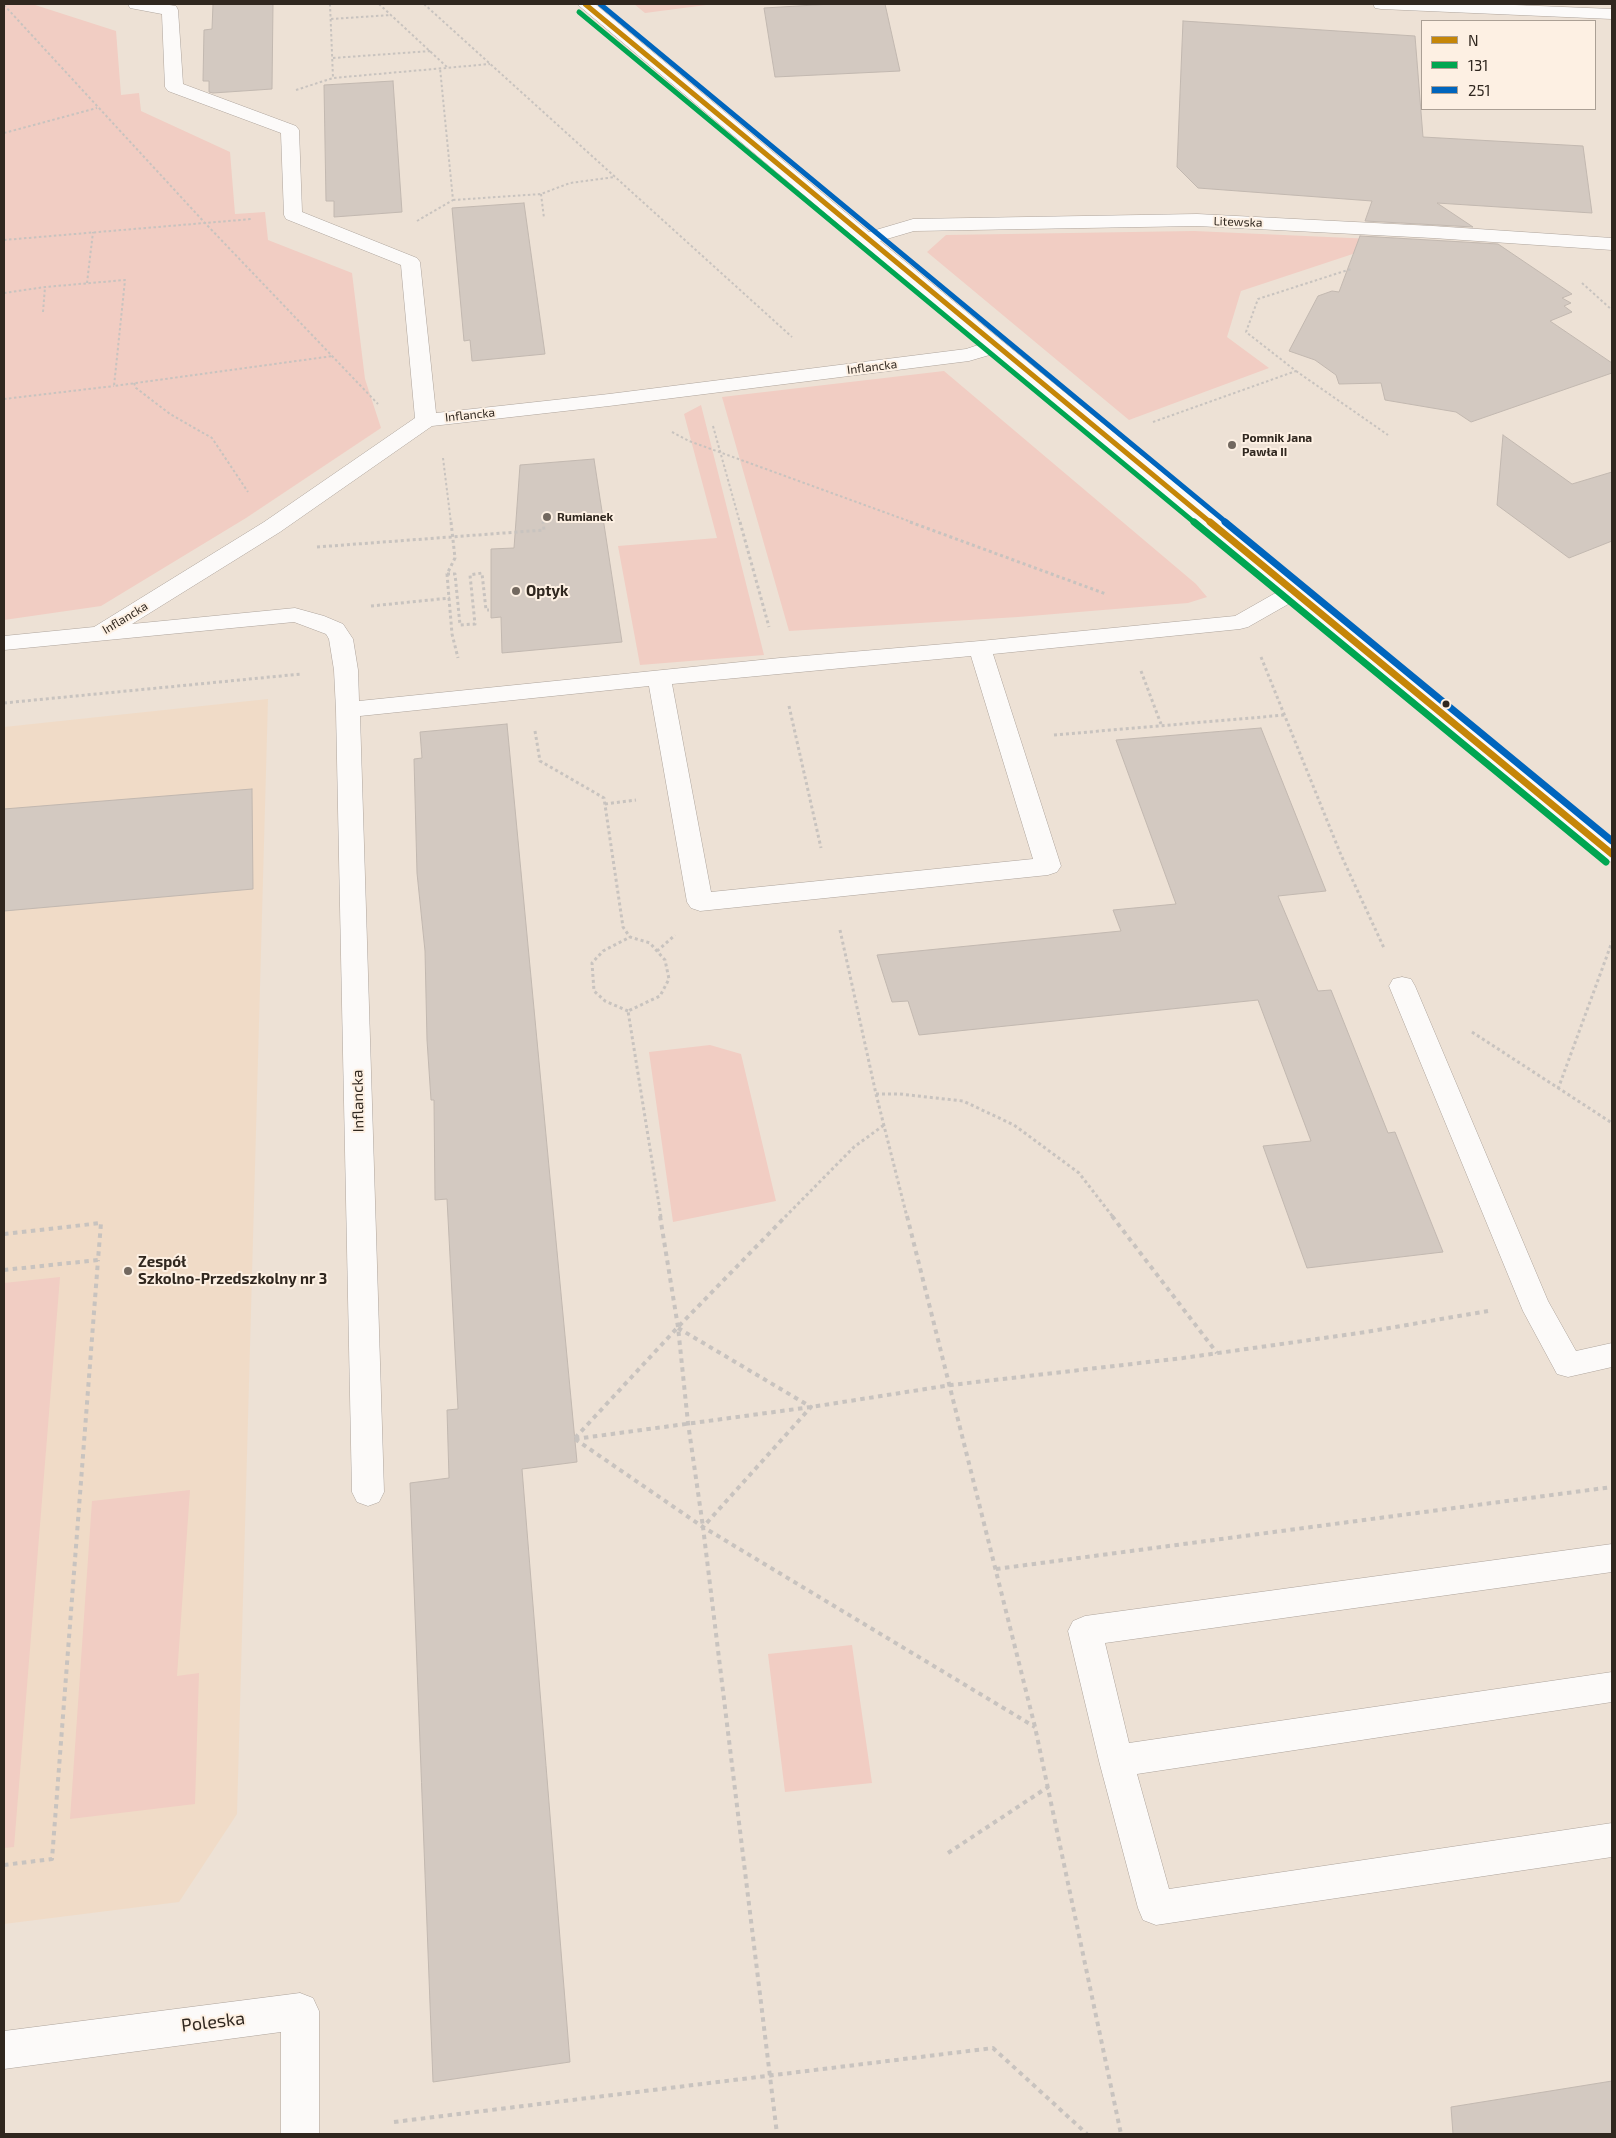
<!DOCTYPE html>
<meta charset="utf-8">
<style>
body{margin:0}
#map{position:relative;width:1616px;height:2138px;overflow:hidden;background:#ede1d5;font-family:"Exo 2",sans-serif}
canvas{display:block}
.frame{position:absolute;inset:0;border:5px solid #30271f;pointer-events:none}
.legend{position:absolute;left:1421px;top:20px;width:175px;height:90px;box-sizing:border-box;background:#fdf0e3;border:1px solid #aba095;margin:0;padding:6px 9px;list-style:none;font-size:15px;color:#30271f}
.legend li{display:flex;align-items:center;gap:10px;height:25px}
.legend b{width:25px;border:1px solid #aba095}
</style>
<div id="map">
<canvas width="1616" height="2138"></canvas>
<div class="frame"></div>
<ul class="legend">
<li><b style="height:6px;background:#c58608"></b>N</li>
<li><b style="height:6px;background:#00a651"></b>131</li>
<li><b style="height:6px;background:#0065bd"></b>251</li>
</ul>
</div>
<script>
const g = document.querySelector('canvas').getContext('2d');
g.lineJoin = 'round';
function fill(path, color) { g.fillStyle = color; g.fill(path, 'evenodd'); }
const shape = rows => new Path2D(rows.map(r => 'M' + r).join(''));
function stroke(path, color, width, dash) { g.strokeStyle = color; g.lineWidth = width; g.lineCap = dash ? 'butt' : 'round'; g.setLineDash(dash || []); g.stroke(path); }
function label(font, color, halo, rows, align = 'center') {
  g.font = font + ' "Exo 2",sans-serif'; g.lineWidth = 4; g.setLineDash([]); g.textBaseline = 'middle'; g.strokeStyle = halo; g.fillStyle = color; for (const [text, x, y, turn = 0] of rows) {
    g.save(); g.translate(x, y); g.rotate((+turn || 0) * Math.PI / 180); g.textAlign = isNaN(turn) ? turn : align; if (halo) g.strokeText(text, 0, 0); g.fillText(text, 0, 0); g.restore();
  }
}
fill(shape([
 [268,699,237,1814,179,1902,4,1924,4,727]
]), '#f0dbc7');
fill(shape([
 [4,4,32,4,116,31,121,95,139,93,141,111,230,152,235,214,265,212,268,240,352,273,365,379,381,428,246,518,101,606,4,620],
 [634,4,714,4,645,13],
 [1194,231,1395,240,1241,291,1227,337,1269,368,1129,420,927,252,946,235],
 [944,371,1196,584,1207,597,1188,603,1018,617,789,631,722,397],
 [701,405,764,655,640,665,618,546,717,538,684,414],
 [710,1045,741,1054,776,1201,673,1222,649,1052],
 [60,1277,14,1847,4,1848,4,1283],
 [190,1490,177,1676,199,1673,195,1804,70,1819,92,1501],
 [852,1645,872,1783,785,1792,768,1654]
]), '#f1cdc3');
const building = shape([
 [213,4,273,4,272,89,213,93,209,92,209,81,203,81,204,30,212,29,213,4],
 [832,4,885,4,900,71,775,77,764,8,832,4],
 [1183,21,1415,36,1423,137,1583,146,1592,213,1437,203,1473,227,1365,221,1372,201,1198,188,1177,167,1183,21],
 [393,81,402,212,334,217,334,201,326,201,324,85,393,81],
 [524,203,545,354,472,361,470,340,464,341,452,208,524,203],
 [1360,236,1498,244,1572,294,1562,298,1571,303,1564,306,1572,312,1550,321,1612,363,1612,373,1471,422,1456,412,1385,400,1381,383,1339,384,1336,375,1315,360,1289,351,1318,296,1332,291,1339,292,1360,236],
 [1503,435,1572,484,1612,472,1612,541,1569,558,1497,505,1503,435],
 [594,459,622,642,502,653,501,617,491,618,491,549,514,548,520,465,594,459],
 [507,724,577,1462,522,1469,570,2062,433,2082,410,1483,449,1478,447,1410,458,1409,447,1199,435,1200,434,1100,431,1100,427,1040,425,951,417,873,414,759,422,758,420,732,507,724],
 [1261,728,1326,891,1278,896,1318,991,1331,990,1388,1133,1395,1132,1443,1252,1307,1268,1263,1146,1311,1141,1258,1000,919,1035,908,1001,892,1002,877,955,1121,931,1113,910,1176,904,1116,740,1261,728],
 [252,789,253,889,4,911,4,809,252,789],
 [1612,2081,1612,2134,1453,2134,1451,2107,1612,2081]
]);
fill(building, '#d3c9c1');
stroke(building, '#c2b8b0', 1);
const minor = shape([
 [128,4,163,4,176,6,178,10,183,84,296,126,299,130,302,212,417,258,420,262,436,413,609,394,966,349,981,344,577,4,595,4,869,232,913,219,1197,214,1433,226,1612,238,1612,250,1433,238,1197,226,914,231,880,241,1612,841,1612,862,1603,860,1292,602,1248,627,1240,629,993,654,1061,866,1057,872,1048,875,700,911,691,908,687,902,649,686,360,716,384,1492,379,1502,368,1506,357,1502,352,1492,336,710,334,670,329,639,326,634,294,622,4,650,4,636,94,627,264,522,415,418,401,265,286,219,284,215,281,133,168,91,165,87,162,14,130,8,128,4],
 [993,354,1279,591,1235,616,980,641,780,658,359,701,358,670,353,639,343,624,324,616,295,608,132,624,280,532,432,426,609,406,969,361,993,354],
 [971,656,1033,859,711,892,672,684,971,656],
 [1373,4,1490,4,1612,9,1612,19,1381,9,1375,8,1373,4],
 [1402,977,1411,979,1415,986,1548,1301,1576,1351,1612,1343,1612,1367,1568,1377,1557,1374,1523,1311,1389,986,1393,979,1402,977],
 [1612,1544,1612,1572,1105,1643,1129,1743,1612,1672,1612,1702,1137,1774,1169,1889,1612,1823,1612,1857,1156,1925,1143,1920,1138,1908,1099,1761,1068,1631,1073,1621,1085,1616,1612,1544],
 [300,1993,313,1998,319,2011,319,2134,281,2134,281,2032,4,2069,4,2031,300,1993]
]);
stroke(minor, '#aea49c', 1);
stroke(shape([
 [330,4,333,78],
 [379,4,447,67],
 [424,4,792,337],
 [4,5,205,223,378,404],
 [331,19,391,15],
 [333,58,431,51],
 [296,90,333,78,490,64],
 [4,133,97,108],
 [541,194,544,218],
 [453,200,541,194,570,183,615,177],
 [417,221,453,200,440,68],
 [4,240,252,219],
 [87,283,93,232],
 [1582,283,1612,310],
 [4,293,45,287,125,280,114,386,333,356],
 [43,312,45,287],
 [1296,371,1388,435],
 [134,383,136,388,170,414,212,438,248,492],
 [4,399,114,386],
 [1153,422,1296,371,1246,332,1258,299,1351,269],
 [713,426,740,523],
 [672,432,689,441,914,523],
 [443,458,451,523],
 [543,521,543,523]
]), '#c8c3bf', 2, [2.5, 2.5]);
stroke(shape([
 [451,522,455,558,447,574,452,634,458,658],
 [740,522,769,627],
 [910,522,1106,594],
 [317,547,544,530,543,522],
 [447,574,455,574,460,625,475,624,470,575,482,573,486,610,489,610],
 [371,606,450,598],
 [1261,657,1341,855,1384,948],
 [1141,671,1161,724],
 [4,703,301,674],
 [789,706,821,848],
 [535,731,540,761,604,798,623,927,630,937,650,943,665,960,669,979,660,996,628,1011,661,1217],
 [1054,735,1285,715],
 [605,804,636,800],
 [840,930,876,1094,907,1217],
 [657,951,675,935],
 [628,1011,605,1001,594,991,592,963,603,951,630,937],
 [1472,1032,1612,1123],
 [1558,1089,1612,942],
 [876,1094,900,1094,963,1101,1014,1125,1079,1173,1113,1217],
 [785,1217,854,1147,884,1125]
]), '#c8c3bf', 3, [3, 3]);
stroke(shape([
 [660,1216,678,1327,688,1423,703,1527],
 [907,1216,1035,1727,1121,2134],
 [1112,1216,1217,1353],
 [4,1234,101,1223,98,1260,4,1270],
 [678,1328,811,1407,703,1527,777,2134],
 [575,1438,678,1327,786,1216],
 [575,1439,811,1407,951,1385,1183,1358,1366,1332,1488,1311],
 [575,1439,703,1527,1035,1727],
 [996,1569,1612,1487],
 [948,1853,1048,1787],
 [4,1865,52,1859,98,1260],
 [394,2122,993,2048,1087,2134]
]), '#c8c3bf', 4, [4.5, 4.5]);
fill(minor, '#fcfaf9');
stroke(shape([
 [585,4,1211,523]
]), '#c58608', 5);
stroke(shape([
 [1210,522,1612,854]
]), '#c58608', 7);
stroke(shape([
 [579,12,1195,523]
]), '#00a651', 5);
stroke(shape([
 [1194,522,1606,862]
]), '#00a651', 7);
stroke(shape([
 [600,4,1227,523]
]), '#0065bd', 5);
stroke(shape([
 [1225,522,1612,841]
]), '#0065bd', 7);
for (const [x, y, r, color] of [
 [1232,445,5,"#72685f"],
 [547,517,5,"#72685f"],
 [516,591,5,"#72685f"],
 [1446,704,4.5,"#30271f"],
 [128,1271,5,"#72685f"]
]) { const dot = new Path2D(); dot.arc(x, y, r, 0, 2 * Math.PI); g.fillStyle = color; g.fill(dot); stroke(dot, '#fdf0e3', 2); }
label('12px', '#30271f', '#fdf0e3', [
 ["Litewska",1238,222,2],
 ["Inflancka",872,367,-7],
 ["Inflancka",470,415,-6],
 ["Inflancka",125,618,-31]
]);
label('bold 12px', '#30271f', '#fdf0e3', [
 ["Pomnik Jana",1242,438],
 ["Pawła II",1242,452],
 ["Rumianek",557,517]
], 'left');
label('bold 15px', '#30271f', '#fdf0e3', [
 ["Optyk",526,591],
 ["Zespół",138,1262],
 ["Szkolno-Przedszkolny nr 3",138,1279]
], 'left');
label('15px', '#30271f', '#fdf0e3', [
 ["Inflancka",358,1101,-91]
]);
label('18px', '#30271f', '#fdf0e3', [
 ["Poleska",213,2022,-7]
]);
</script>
